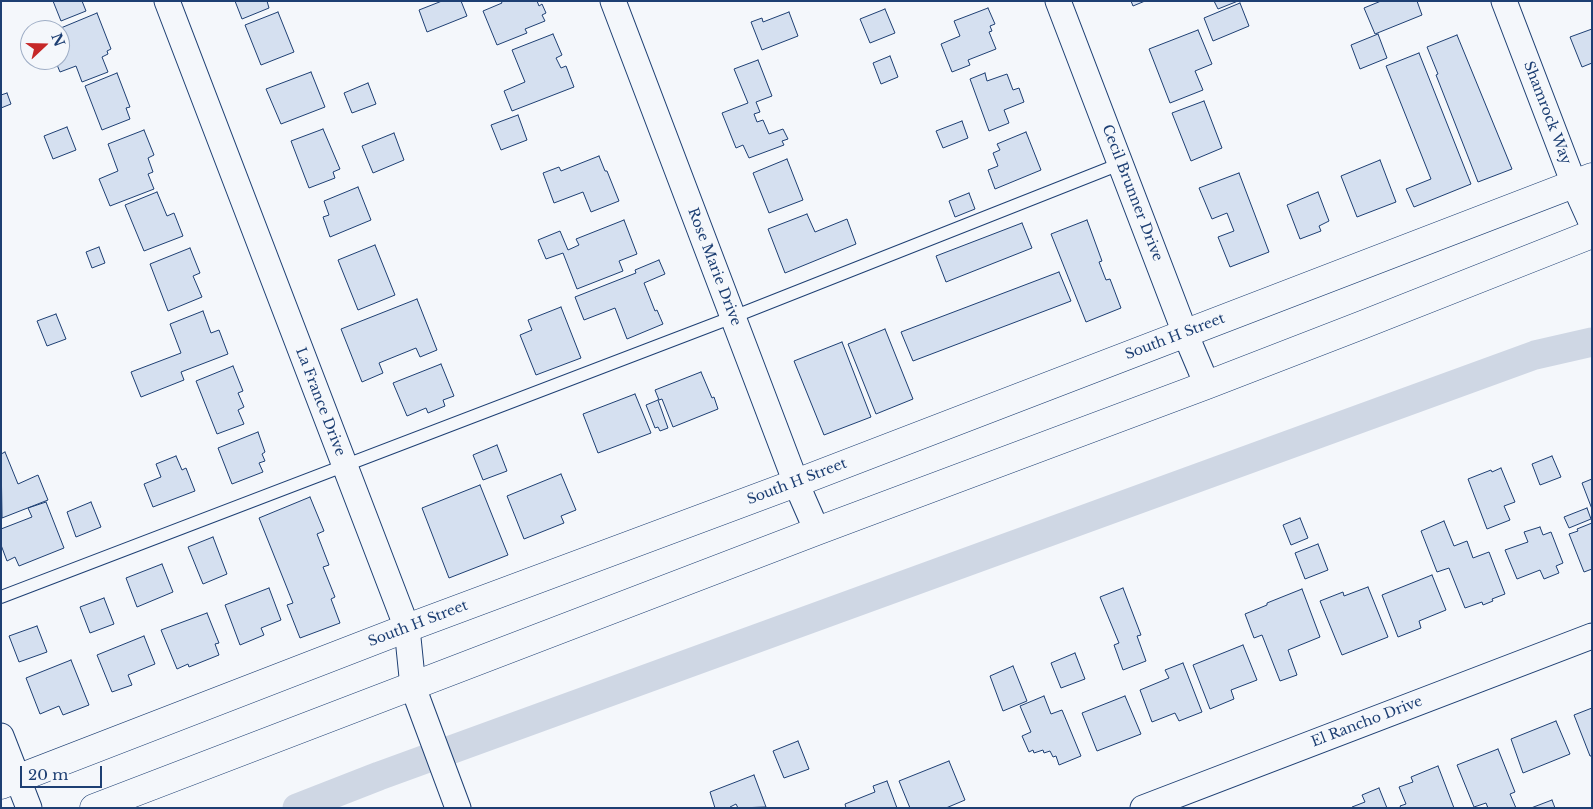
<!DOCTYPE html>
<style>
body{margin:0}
#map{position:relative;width:1593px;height:809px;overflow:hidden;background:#f4f7fb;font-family:"Libre Baskerville",serif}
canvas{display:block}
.frame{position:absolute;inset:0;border:2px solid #1d3f73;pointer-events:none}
.north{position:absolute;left:20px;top:20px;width:50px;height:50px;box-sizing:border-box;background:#f4f7fb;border:1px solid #9eadc5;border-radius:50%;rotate:69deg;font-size:14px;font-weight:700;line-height:20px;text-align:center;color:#1d3f73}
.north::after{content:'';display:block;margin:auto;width:18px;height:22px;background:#c62828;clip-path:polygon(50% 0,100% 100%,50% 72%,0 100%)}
.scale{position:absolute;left:20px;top:766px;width:82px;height:22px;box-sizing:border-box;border:2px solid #1d3f73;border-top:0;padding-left:6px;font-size:15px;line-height:18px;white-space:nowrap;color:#1d3f73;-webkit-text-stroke:4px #f4f7fb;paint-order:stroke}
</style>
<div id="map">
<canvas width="1593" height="809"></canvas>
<div class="frame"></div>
<div class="north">N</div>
<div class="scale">20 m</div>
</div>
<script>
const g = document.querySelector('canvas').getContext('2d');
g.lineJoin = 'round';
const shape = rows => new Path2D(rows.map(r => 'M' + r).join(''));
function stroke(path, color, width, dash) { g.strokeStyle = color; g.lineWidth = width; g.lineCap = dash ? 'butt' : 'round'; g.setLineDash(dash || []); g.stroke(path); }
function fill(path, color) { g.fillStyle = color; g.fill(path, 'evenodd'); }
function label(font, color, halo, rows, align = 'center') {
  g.font = font + ' "Libre Baskerville",serif'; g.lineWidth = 4; g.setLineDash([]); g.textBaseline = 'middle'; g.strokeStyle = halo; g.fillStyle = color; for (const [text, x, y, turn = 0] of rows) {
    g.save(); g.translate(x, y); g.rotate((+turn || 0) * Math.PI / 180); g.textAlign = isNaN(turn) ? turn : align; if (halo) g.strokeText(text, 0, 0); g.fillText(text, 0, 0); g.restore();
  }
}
stroke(shape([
 [297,808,379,776,1535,355,1592,342]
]), '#cfd7e4', 29);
const building = shape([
 [53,1,82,1,86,11,61,21,53,1],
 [235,1,267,1,269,8,242,19,235,1],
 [442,1,461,1,467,16,427,32,419,10,442,1],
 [501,1,537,1,539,6,542,4,546,13,542,15,545,21,525,29,527,33,497,45,483,11,502,3,501,1],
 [1131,1,1145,1,1133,6,1131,1],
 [1214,1,1238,1,1218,9,1214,1],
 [1417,1,1422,15,1375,34,1364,8,1381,1,1417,1],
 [1240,3,1249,26,1213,41,1204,18,1240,3],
 [988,8,995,24,990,26,992,31,989,32,996,49,968,60,970,65,952,72,941,44,960,36,954,21,988,8],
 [885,9,895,33,870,43,860,19,885,9],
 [278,12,294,52,261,65,245,25,278,12],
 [789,12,798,36,762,50,751,22,762,18,763,22,789,12],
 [97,13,111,49,107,51,108,54,102,57,108,72,82,82,76,66,60,72,55,60,60,60,60,30,56,30,97,13],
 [1592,29,1592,63,1582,67,1570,37,1592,29],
 [1198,30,1212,64,1195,71,1203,90,1170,103,1149,49,1198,30],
 [553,34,562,55,556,58,561,68,566,66,574,87,512,111,504,91,525,82,512,50,553,34],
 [1378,34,1387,58,1360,69,1351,45,1378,34],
 [1457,35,1512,169,1478,182,1436,75,1438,74,1427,47,1457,35],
 [1419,53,1471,184,1414,207,1406,189,1431,179,1386,66,1419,53],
 [890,56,898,77,881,84,873,63,890,56],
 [758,60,772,96,756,102,760,112,754,114,757,122,763,120,769,134,783,129,788,139,782,141,784,145,749,158,743,145,736,148,722,113,748,103,734,69,758,60],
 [311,72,325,107,281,124,266,89,311,72],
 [117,73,130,107,126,108,130,119,102,130,85,86,117,73],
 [985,73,987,81,1007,74,1013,90,1019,88,1024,102,1004,110,1009,123,989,131,970,79,985,73],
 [368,83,376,104,352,113,344,93,368,83],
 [7,93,11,104,1,108,1,95,7,93],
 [1204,101,1222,148,1191,161,1172,113,1204,101],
 [518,115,527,140,501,150,491,125,518,115],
 [962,121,968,138,943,148,936,131,962,121],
 [67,127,76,150,53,159,44,136,67,127],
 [323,129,340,169,333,172,335,178,309,188,291,141,323,129],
 [144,130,154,155,148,158,153,172,148,174,154,189,110,206,99,179,118,171,108,144,144,130],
 [1026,132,1041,170,995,189,988,170,998,166,993,153,1000,150,997,144,1026,132],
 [394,133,404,160,373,173,362,146,394,133],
 [599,156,605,171,607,171,619,201,591,212,583,192,554,203,543,173,559,167,561,171,599,156],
 [787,159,803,200,769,213,753,173,787,159],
 [1380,160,1396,202,1357,217,1341,176,1380,160],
 [1239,173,1269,252,1230,267,1218,237,1234,231,1227,213,1212,219,1199,188,1239,173],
 [358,187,371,220,330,237,323,217,329,215,324,201,358,187],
 [157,192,167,216,174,213,183,236,144,251,125,205,157,192],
 [1318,192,1329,221,1319,226,1321,231,1300,239,1287,205,1318,192],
 [969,193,975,209,955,217,949,201,969,193],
 [807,214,815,232,847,219,856,244,785,273,768,229,807,214],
 [624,220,637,254,619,261,623,271,577,289,563,253,546,259,538,240,560,231,568,250,579,245,576,239,624,220],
 [1087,220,1102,261,1099,262,1106,280,1110,279,1121,308,1086,322,1051,234,1087,220],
 [1022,223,1032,248,946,282,936,256,1022,223],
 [375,245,395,295,358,310,338,260,375,245],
 [99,247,105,263,92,268,86,252,99,247],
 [190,248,200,273,193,276,202,297,168,311,150,264,190,248],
 [659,260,665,274,644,283,655,311,657,310,663,324,627,339,615,308,584,320,575,297,636,273,635,270,659,260],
 [1059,272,1071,301,913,361,901,332,1059,272],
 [417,299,437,350,420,357,416,348,379,363,383,373,362,382,341,329,417,299],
 [561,307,581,358,536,375,520,335,532,330,528,320,561,307],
 [203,311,211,333,219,330,228,354,181,372,184,380,141,397,131,372,181,353,170,324,203,311],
 [56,314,66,339,47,346,37,321,56,314],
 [885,329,913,399,876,414,848,344,885,329],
 [842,342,871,417,824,435,794,361,842,342],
 [441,364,454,396,443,400,445,406,428,413,426,408,407,416,393,383,441,364],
 [233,366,243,391,238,393,244,407,238,410,244,424,217,434,196,381,233,366],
 [701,372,712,398,714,397,718,409,673,427,662,399,659,400,655,390,701,372],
 [635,394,651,433,598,453,583,414,635,394],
 [658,400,668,428,660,431,658,427,655,428,646,405,658,400],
 [258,432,265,452,262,454,265,461,259,463,263,472,232,484,218,448,258,432],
 [497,445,507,471,483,480,473,455,497,445],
 [5,452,18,484,38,475,48,500,2,518,1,454,5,452],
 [176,456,182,470,186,468,195,491,153,507,144,484,161,477,156,464,176,456],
 [1552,456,1561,477,1540,485,1532,464,1552,456],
 [1501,468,1515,502,1504,506,1510,520,1487,529,1468,479,1491,470,1492,472,1501,468],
 [561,474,576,510,561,516,564,523,524,539,507,496,561,474],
 [1592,479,1592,509,1582,483,1592,479],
 [480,485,508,555,449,578,422,508,480,485],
 [310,497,324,531,317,534,329,565,323,567,335,597,331,599,340,623,300,638,287,605,293,603,259,518,310,497],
 [46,502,64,548,19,566,15,557,7,561,1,545,1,529,32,517,28,508,46,502],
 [91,502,101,527,76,537,67,512,91,502],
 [1587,508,1591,519,1569,528,1564,517,1587,508],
 [1300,518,1308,538,1291,545,1283,525,1300,518],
 [1444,521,1454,546,1467,541,1473,558,1489,552,1505,594,1492,599,1493,601,1483,605,1482,602,1465,608,1449,568,1437,572,1421,531,1444,521],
 [1592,523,1592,569,1584,572,1569,534,1578,531,1577,529,1592,523],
 [1540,527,1543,535,1551,532,1563,563,1556,566,1559,573,1544,579,1540,570,1517,579,1505,550,1528,542,1524,532,1540,527],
 [213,537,227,574,203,584,188,547,213,537],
 [1318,544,1328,570,1305,579,1295,553,1318,544],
 [162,564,173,592,137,607,126,578,162,564],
 [1432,575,1446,610,1419,621,1421,628,1398,637,1382,595,1432,575],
 [1368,587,1388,637,1342,655,1320,601,1343,592,1344,596,1368,587],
 [269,588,281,620,261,628,264,635,240,645,225,605,269,588],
 [1123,588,1141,635,1137,636,1146,661,1123,670,1114,645,1119,643,1100,597,1123,588],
 [1302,589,1320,637,1288,650,1297,675,1280,681,1262,635,1254,638,1245,614,1267,605,1267,603,1302,589],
 [104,598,114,624,90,633,80,607,104,598],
 [207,613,219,643,215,644,219,655,189,667,188,664,177,669,161,630,207,613],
 [37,626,47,652,19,662,9,636,37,626],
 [144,636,155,664,128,675,132,685,112,692,97,655,144,636],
 [1243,645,1257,680,1231,690,1234,699,1210,709,1193,665,1243,645],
 [1075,653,1085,679,1061,688,1051,663,1075,653],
 [71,660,89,705,63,715,59,706,40,714,26,678,71,660],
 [1183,663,1202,712,1179,721,1175,713,1152,722,1140,690,1169,678,1165,670,1183,663],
 [1013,666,1027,701,1003,711,990,676,1013,666],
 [1044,696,1051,714,1062,710,1081,756,1059,765,1056,756,1053,757,1050,751,1044,753,1043,750,1034,753,1033,750,1029,752,1022,736,1031,732,1020,706,1044,696],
 [1125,696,1141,734,1097,751,1082,713,1125,696],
 [1592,708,1592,756,1590,756,1574,715,1592,708],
 [1556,721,1570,754,1523,773,1511,739,1556,721],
 [798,741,809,769,784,778,773,751,798,741],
 [1498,749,1515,792,1510,794,1516,808,1488,808,1486,803,1474,807,1457,765,1498,749],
 [949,761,965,800,946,808,910,808,899,781,949,761],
 [1438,766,1454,808,1401,808,1400,806,1406,804,1399,787,1413,782,1411,777,1438,766],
 [754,775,766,807,738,808,736,804,730,807,731,808,715,808,710,792,754,775],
 [887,781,897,808,846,808,845,804,875,792,873,786,887,781],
 [1379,788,1387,808,1352,808,1352,807,1365,802,1362,795,1379,788],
 [1552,800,1555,808,1531,808,1552,800]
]);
fill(building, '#d5e0f0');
stroke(building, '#1d3f73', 1);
const lane = shape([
 [1,597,733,317,1120,164]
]);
const street = shape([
 [167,1,407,628,413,687,458,808],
 [613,1,796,483,817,531],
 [1058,1,1185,333,1207,385],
 [1504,1,1574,184,1592,224],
 [1,736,29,808],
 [1143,808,1592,636]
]);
const secondary = shape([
 [1,785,407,628,796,483,1592,177],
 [94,808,817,531,1207,385,1362,325,1592,234]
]);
stroke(lane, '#1d3f73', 14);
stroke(street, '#1d3f73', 27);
stroke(secondary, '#1d3f73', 29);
stroke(lane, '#f4f7fb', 12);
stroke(street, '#f4f7fb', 25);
stroke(secondary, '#f4f7fb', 28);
label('14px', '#1d3f73', '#f4f7fb', [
 ["Shamrock Way",1547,113,69],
 ["Cecil Brunner Drive",1132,193,69],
 ["Rose Marie Drive",714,267,69],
 ["South H Street",1175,337,-21],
 ["La France Drive",320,402,69],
 ["South H Street",797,482,-21],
 ["South H Street",418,624,-21],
 ["El Rancho Drive",1367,722,-21]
]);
</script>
